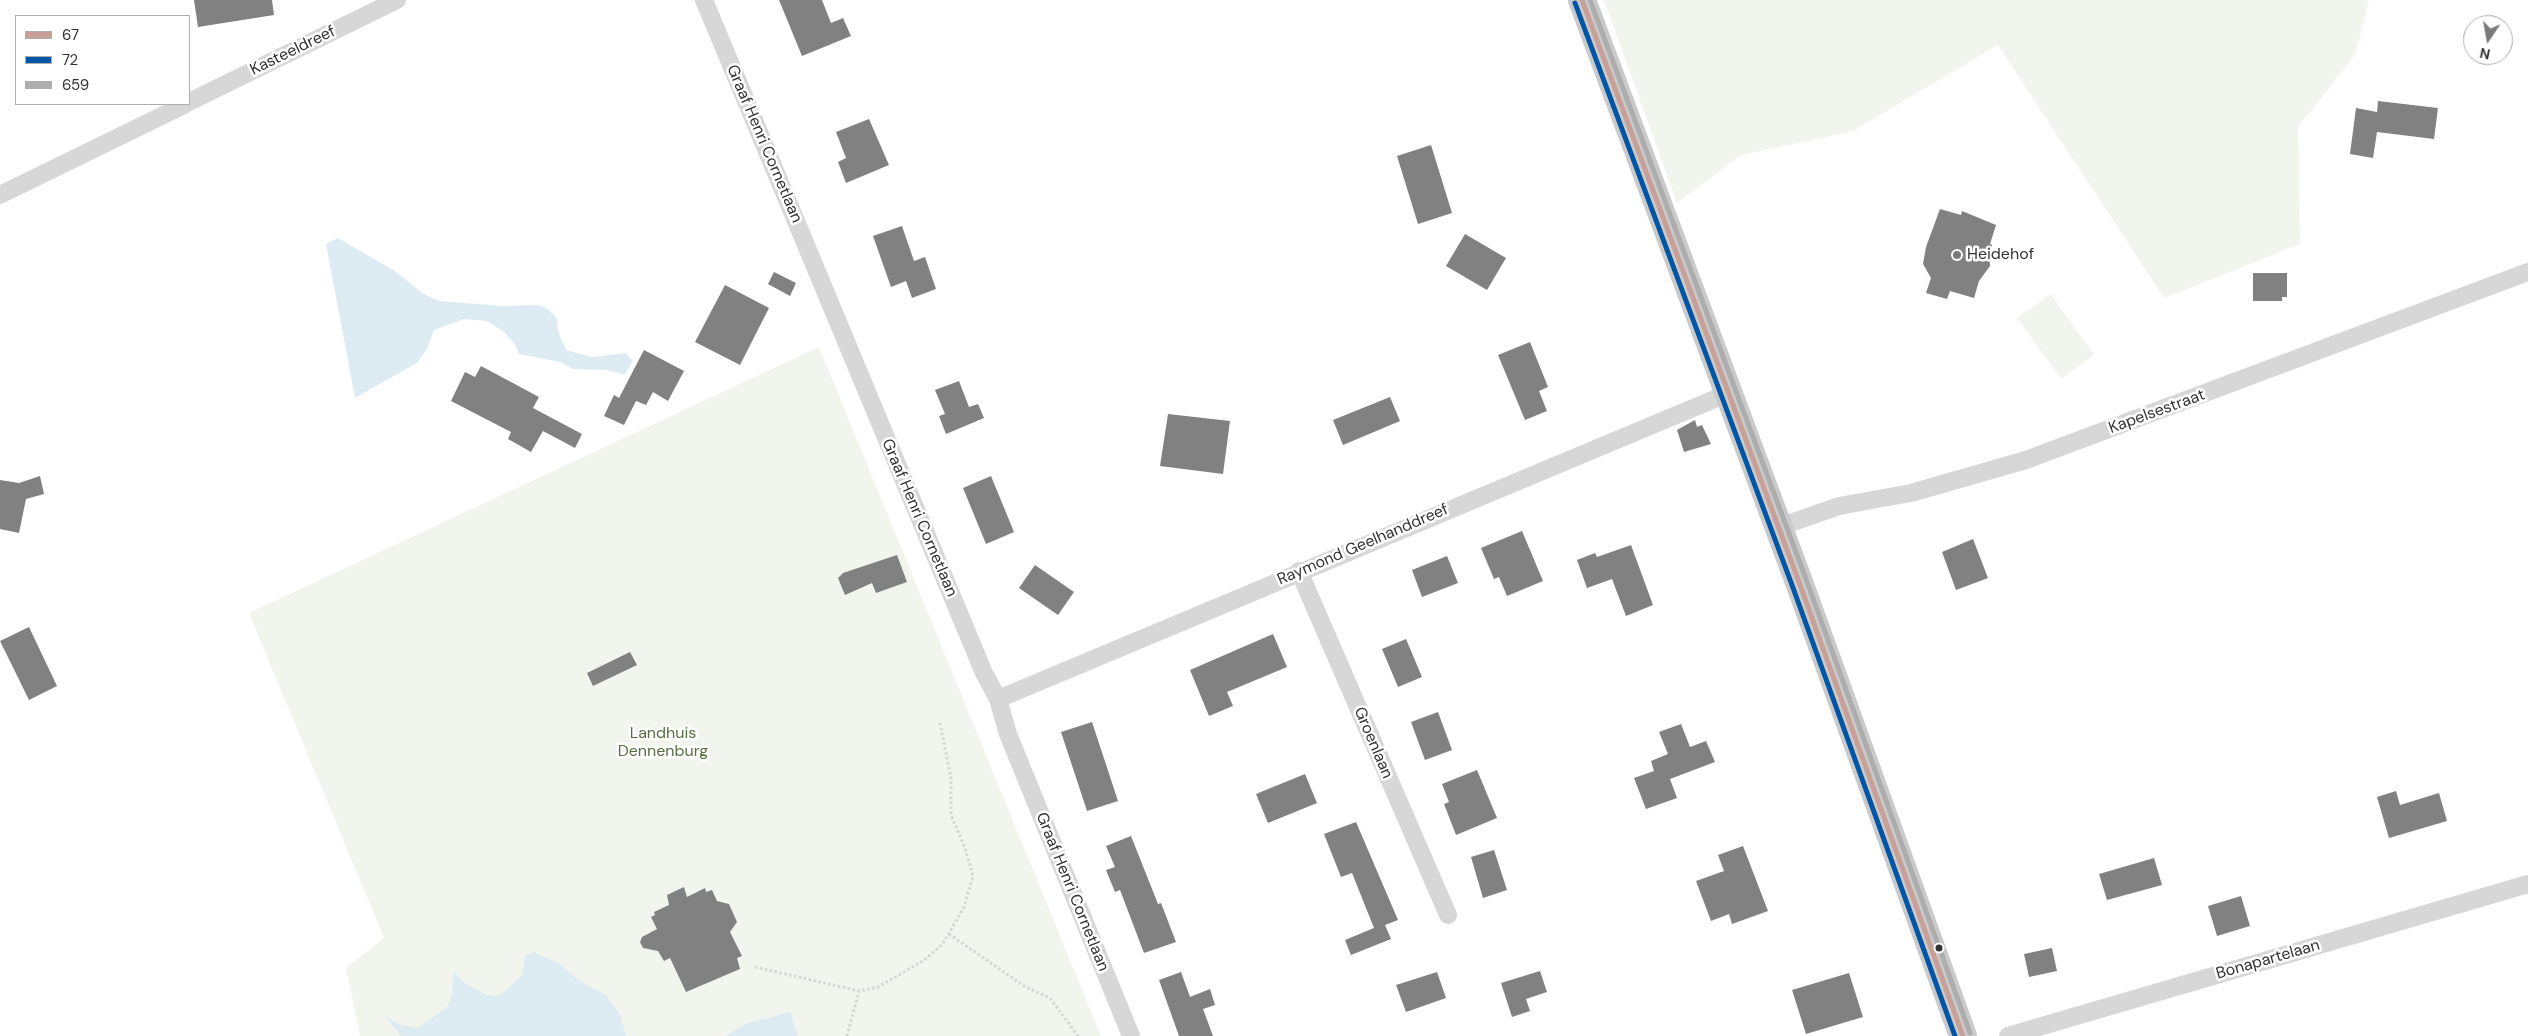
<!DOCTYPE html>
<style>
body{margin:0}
#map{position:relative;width:2528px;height:1036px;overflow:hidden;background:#fff;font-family:"DM Sans",sans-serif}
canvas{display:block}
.legend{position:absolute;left:15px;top:15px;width:175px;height:90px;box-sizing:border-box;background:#fff;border:1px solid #adadad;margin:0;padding:6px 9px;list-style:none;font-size:15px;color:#333}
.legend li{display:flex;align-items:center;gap:10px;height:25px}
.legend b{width:25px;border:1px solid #adadad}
.north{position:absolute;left:2463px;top:15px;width:50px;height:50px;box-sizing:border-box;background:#fff;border:1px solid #adadad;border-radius:50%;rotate:192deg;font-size:14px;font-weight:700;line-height:20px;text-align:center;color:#333}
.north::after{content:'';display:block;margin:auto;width:18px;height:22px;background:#7a7a7a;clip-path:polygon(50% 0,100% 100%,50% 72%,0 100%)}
</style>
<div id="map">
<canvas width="2528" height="1036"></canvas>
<ul class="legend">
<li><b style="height:6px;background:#c8a097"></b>67</li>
<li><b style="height:6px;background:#0056a4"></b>72</li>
<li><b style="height:6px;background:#adadad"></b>659</li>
</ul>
<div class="north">N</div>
</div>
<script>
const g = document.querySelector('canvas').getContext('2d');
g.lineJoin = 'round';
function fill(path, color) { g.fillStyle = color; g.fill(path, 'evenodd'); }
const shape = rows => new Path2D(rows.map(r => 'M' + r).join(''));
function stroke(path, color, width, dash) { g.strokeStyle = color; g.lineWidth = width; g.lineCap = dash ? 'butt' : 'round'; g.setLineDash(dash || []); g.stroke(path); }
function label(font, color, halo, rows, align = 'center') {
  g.font = font + ' "DM Sans",sans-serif'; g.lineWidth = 5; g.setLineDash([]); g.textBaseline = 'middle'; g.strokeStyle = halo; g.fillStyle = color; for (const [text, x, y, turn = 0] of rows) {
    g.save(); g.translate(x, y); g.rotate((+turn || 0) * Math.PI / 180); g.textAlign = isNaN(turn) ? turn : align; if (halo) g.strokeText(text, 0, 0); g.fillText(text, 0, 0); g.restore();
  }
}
fill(shape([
 [1604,0,2369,0,2355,55,2298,127,2300,244,2164,298,1998,45,1853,131,1739,156,1677,203],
 [2051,294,2094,355,2061,379,2017,318],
 [819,347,1101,1036,360,1036,346,968,384,938,249,613]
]), '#f1f5ed');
fill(shape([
 [338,238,395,271,422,293,439,301,503,306,538,305,548,309,557,318,558,331,566,350,592,357,626,353,633,361,624,375,608,370,573,369,560,362,519,354,515,344,504,332,487,321,464,319,434,330,427,349,417,363,355,398,326,244],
 [534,952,560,964,578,980,606,995,620,1015,626,1036,401,1036,386,1017,401,1025,417,1028,428,1021,447,1007,452,995,454,972,462,981,486,995,498,996,509,988,523,974,525,956],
 [790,1012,798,1036,726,1036,745,1024]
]), '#ddebf3');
fill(shape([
 [194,0,272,0,274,15,198,27],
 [779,0,822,0,831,23,843,18,851,36,802,56],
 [2378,101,2438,108,2434,139,2377,132,2373,158,2350,154,2356,108,2377,112],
 [869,119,889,165,846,183,838,162,846,158,836,132],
 [1431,145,1452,213,1418,224,1397,156],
 [1940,209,1961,215,1962,211,1996,225,1990,244,1992,245,1989,255,1990,266,1979,281,1974,298,1950,291,1947,299,1926,293,1931,278,1923,264,1926,247],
 [902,226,914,261,925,257,936,289,912,298,906,281,891,287,873,236],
 [1465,234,1506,258,1487,290,1446,266],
 [774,272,796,283,790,296,768,284],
 [2253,273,2287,273,2287,297,2282,297,2282,301,2253,301],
 [725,285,769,308,740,365,695,342],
 [1530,342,1548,387,1539,391,1547,411,1525,420,1498,355],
 [644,350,684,371,668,401,653,392,646,405,636,401,624,425,604,416,614,395,619,398],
 [481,366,539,397,533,408,582,434,575,448,543,431,531,452,508,439,511,432,451,401,465,372,475,377],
 [959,381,969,407,978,404,984,418,946,434,939,416,945,414,935,390],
 [1390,397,1400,421,1343,445,1333,420],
 [1168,414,1230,421,1223,474,1160,466],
 [1695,420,1697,427,1702,425,1711,444,1684,452,1677,430],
 [40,476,44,494,26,499,19,533,0,529,0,480,19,483],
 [991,476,1014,532,986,544,963,488],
 [1522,531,1543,581,1507,596,1499,577,1494,579,1481,548],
 [1973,539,1988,578,1956,590,1942,552],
 [1631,545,1653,605,1626,616,1612,579,1587,588,1577,560,1595,553,1597,557],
 [897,555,907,582,876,593,872,583,845,595,838,578,843,573],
 [1447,556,1458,583,1422,597,1412,570],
 [1035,565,1074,592,1058,615,1019,588],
 [29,627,57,686,29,700,0,641],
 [1273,634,1287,667,1227,692,1233,706,1209,716,1190,670],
 [1406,639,1422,677,1398,687,1382,649],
 [630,652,637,665,593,686,587,673],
 [1438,712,1452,750,1425,760,1411,722],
 [1092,722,1118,801,1087,811,1061,732],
 [1681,724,1690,747,1706,741,1715,762,1670,779,1677,798,1646,809,1634,778,1654,771,1651,761,1668,754,1659,732],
 [1477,770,1497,818,1456,835,1444,804,1449,802,1442,784],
 [1305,774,1317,803,1268,823,1256,794],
 [2396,791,2400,805,2439,793,2447,821,2389,838,2377,797],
 [1356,822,1398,920,1385,925,1391,939,1351,955,1345,940,1374,928,1352,873,1341,877,1324,834],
 [1131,836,1158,904,1161,903,1176,942,1144,953,1120,890,1115,892,1106,870,1115,867,1106,846],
 [1743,846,1768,911,1732,924,1729,914,1711,921,1696,881,1724,871,1718,855],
 [1494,850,1507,890,1483,898,1471,857],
 [2154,858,2162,885,2107,900,2099,874],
 [684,887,687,897,705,888,706,892,712,890,717,901,729,904,737,922,730,932,742,956,737,958,740,969,686,992,670,958,664,961,658,951,643,948,640,942,642,937,657,929,651,917,655,915,654,912,669,905,667,895],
 [2241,896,2250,926,2217,936,2208,906],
 [2052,948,2057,971,2029,977,2024,954],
 [1540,971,1547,992,1526,999,1530,1011,1512,1017,1501,983],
 [1181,972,1190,997,1210,989,1215,1005,1203,1009,1213,1036,1179,1036,1159,980],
 [1437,972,1446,998,1406,1012,1396,985],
 [1849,973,1863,1017,1806,1034,1792,990]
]), '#818181');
stroke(shape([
 [949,934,1024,986,1050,998,1078,1036],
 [755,967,859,991,878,987,923,961,942,945,964,907,973,876,965,848,951,815,951,778,940,723],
 [847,1036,859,991]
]), '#d6d6d6', 3, [2.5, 2.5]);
stroke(shape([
 [704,0,984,673,998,699,1008,734,1131,1036],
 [189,102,397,0],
 [0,195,186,104],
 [1779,527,1839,506,1911,493,2026,460,2528,272],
 [1299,571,1448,915],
 [998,699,1729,393],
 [2008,1036,2528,884]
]), '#d7d7d7', 18);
stroke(shape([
 [1582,0,1799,582,1963,1036]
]), '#cacaca', 28);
stroke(shape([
 [1582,0,1799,582,1963,1036]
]), '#c8a097', 5);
stroke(shape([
 [1575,3,1792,585,1955,1036]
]), '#0056a4', 5);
stroke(shape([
 [1590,0,1806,579,1970,1033]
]), '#adadad', 5);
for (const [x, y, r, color] of [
 [1957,255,5,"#7a7a7a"],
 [1939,948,4.5,"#333"]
]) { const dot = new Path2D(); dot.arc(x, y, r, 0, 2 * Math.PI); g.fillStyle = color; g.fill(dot); stroke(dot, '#fff', 2); }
label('16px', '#333', '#fff', [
 ["Kasteeldreef",293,51,-26],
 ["Graaf Henri Cornetlaan",764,144,67],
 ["Kapelsestraat",2157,412,-20],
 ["Graaf Henri Cornetlaan",919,518,67],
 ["Raymond Geelhanddreef",1363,545,-23],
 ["Groenlaan",1373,743,67],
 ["Graaf Henri Cornetlaan",1072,892,68],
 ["Bonapartelaan",2268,960,-16]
]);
label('16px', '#333', '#fff', [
 ["Heidehof",1967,255]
], 'left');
label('16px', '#56703f', '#fff', [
 ["Landhuis",663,734],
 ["Dennenburg",663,752]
]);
</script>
